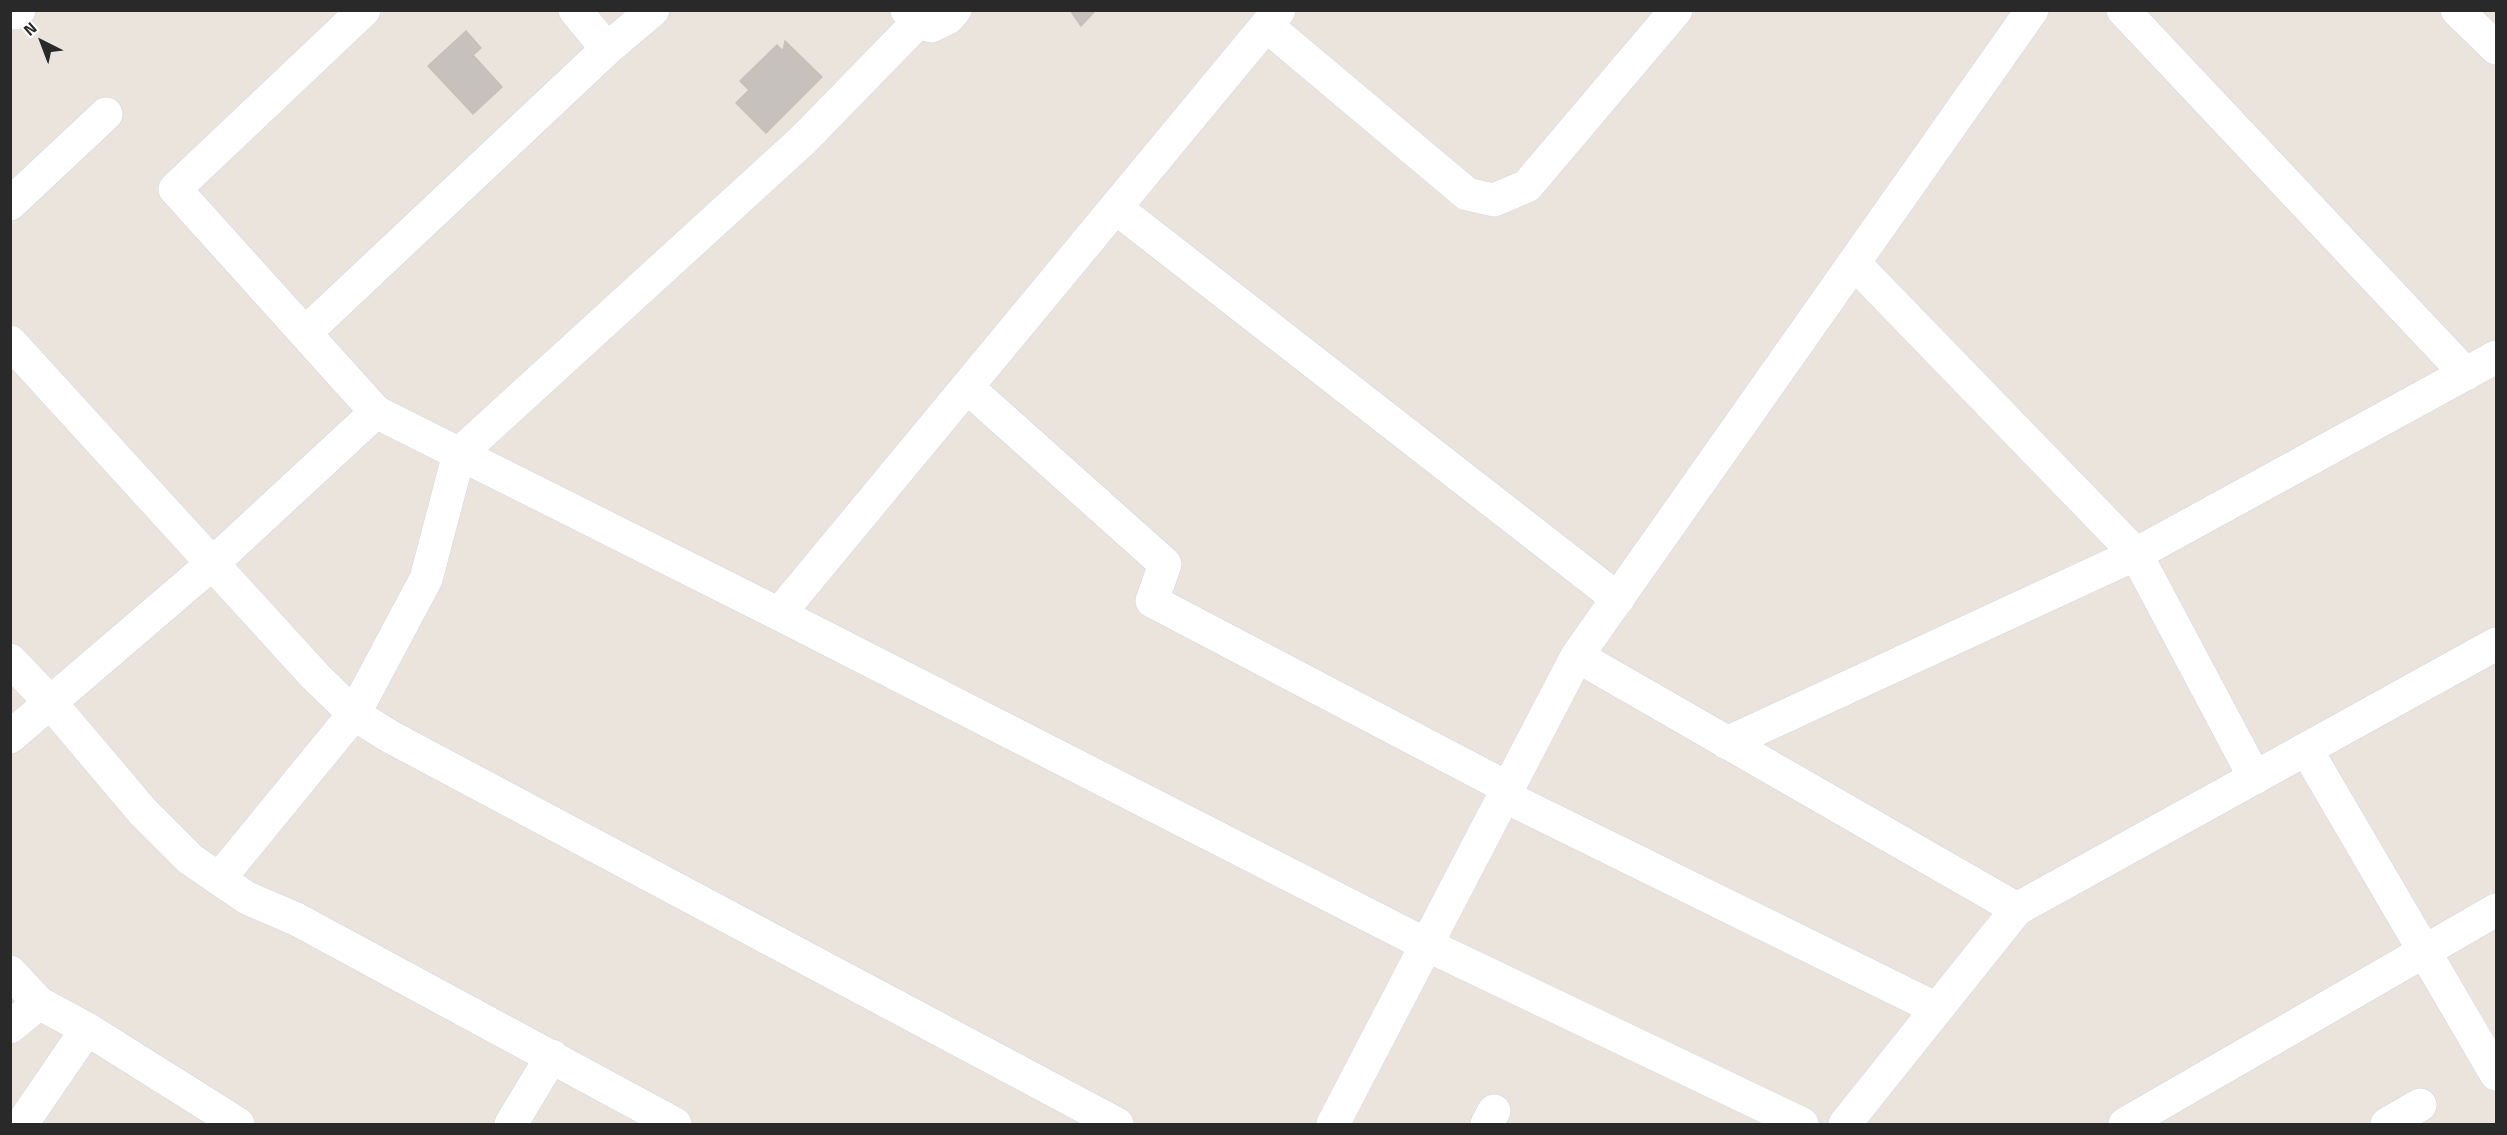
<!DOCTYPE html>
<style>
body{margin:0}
#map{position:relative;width:2507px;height:1135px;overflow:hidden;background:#ebe4dc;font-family:"Titillium Web",sans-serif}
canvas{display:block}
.frame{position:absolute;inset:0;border:12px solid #292929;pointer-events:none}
.north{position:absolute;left:12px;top:12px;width:60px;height:60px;-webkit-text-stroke:4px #fff;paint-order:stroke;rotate:318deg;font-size:16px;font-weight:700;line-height:24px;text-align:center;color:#292929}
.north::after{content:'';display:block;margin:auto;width:21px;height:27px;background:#292929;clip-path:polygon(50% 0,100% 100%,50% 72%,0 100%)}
</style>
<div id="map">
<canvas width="2507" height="1135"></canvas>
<div class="frame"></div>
<div class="north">N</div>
</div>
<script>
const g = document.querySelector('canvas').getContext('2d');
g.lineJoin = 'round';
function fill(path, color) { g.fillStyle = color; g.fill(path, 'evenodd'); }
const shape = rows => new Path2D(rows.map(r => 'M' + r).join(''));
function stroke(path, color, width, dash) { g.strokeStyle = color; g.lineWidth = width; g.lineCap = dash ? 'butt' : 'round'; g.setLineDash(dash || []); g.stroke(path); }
const building = shape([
 [1070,10,1096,10,1081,26,1070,10],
 [466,31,481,48,473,55,502,87,473,114,428,66,466,31],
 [785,41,822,77,766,133,736,103,749,90,740,81,777,45,783,51,785,41]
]);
fill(building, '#c6c1bc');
stroke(building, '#c6c0b6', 1.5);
const minor = shape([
 [13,10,15,13,19,10],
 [364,10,175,189,376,412,779,614,1427,945,1802,1124],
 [575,10,607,49],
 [907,10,918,22,931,26,948,18,955,10],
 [2123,10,2466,374],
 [2457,10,2496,48],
 [1267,26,1467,194,1494,200,1527,186,1676,10],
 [10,204,106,114],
 [1116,208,1618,599],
 [1854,263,2136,554,2255,778],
 [305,333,607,49,653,10],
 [10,342,315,676,354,714,389,736,1117,1124],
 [967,387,1165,564,1152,601,1508,788],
 [779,614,1279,10],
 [1577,656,2017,909],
 [10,660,50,702,143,812,190,859,247,898,296,919,675,1124],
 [10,737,213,563,376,412],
 [1727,743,2136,554,2496,357],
 [2306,749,2496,1074],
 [1504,796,1937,1009],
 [219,879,354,714,426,579,459,454,803,140,918,22],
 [10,972,39,1003,87,1029,238,1124],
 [10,1027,39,1003],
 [22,1124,87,1029],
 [511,1124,552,1056],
 [1333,1124,1577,656,2032,10],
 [1487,1124,1494,1111],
 [1845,1124,2017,909,2496,644],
 [2125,1124,2496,910],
 [2387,1124,2420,1105]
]);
stroke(minor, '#d2d5e1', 34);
stroke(minor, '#fff', 33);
</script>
